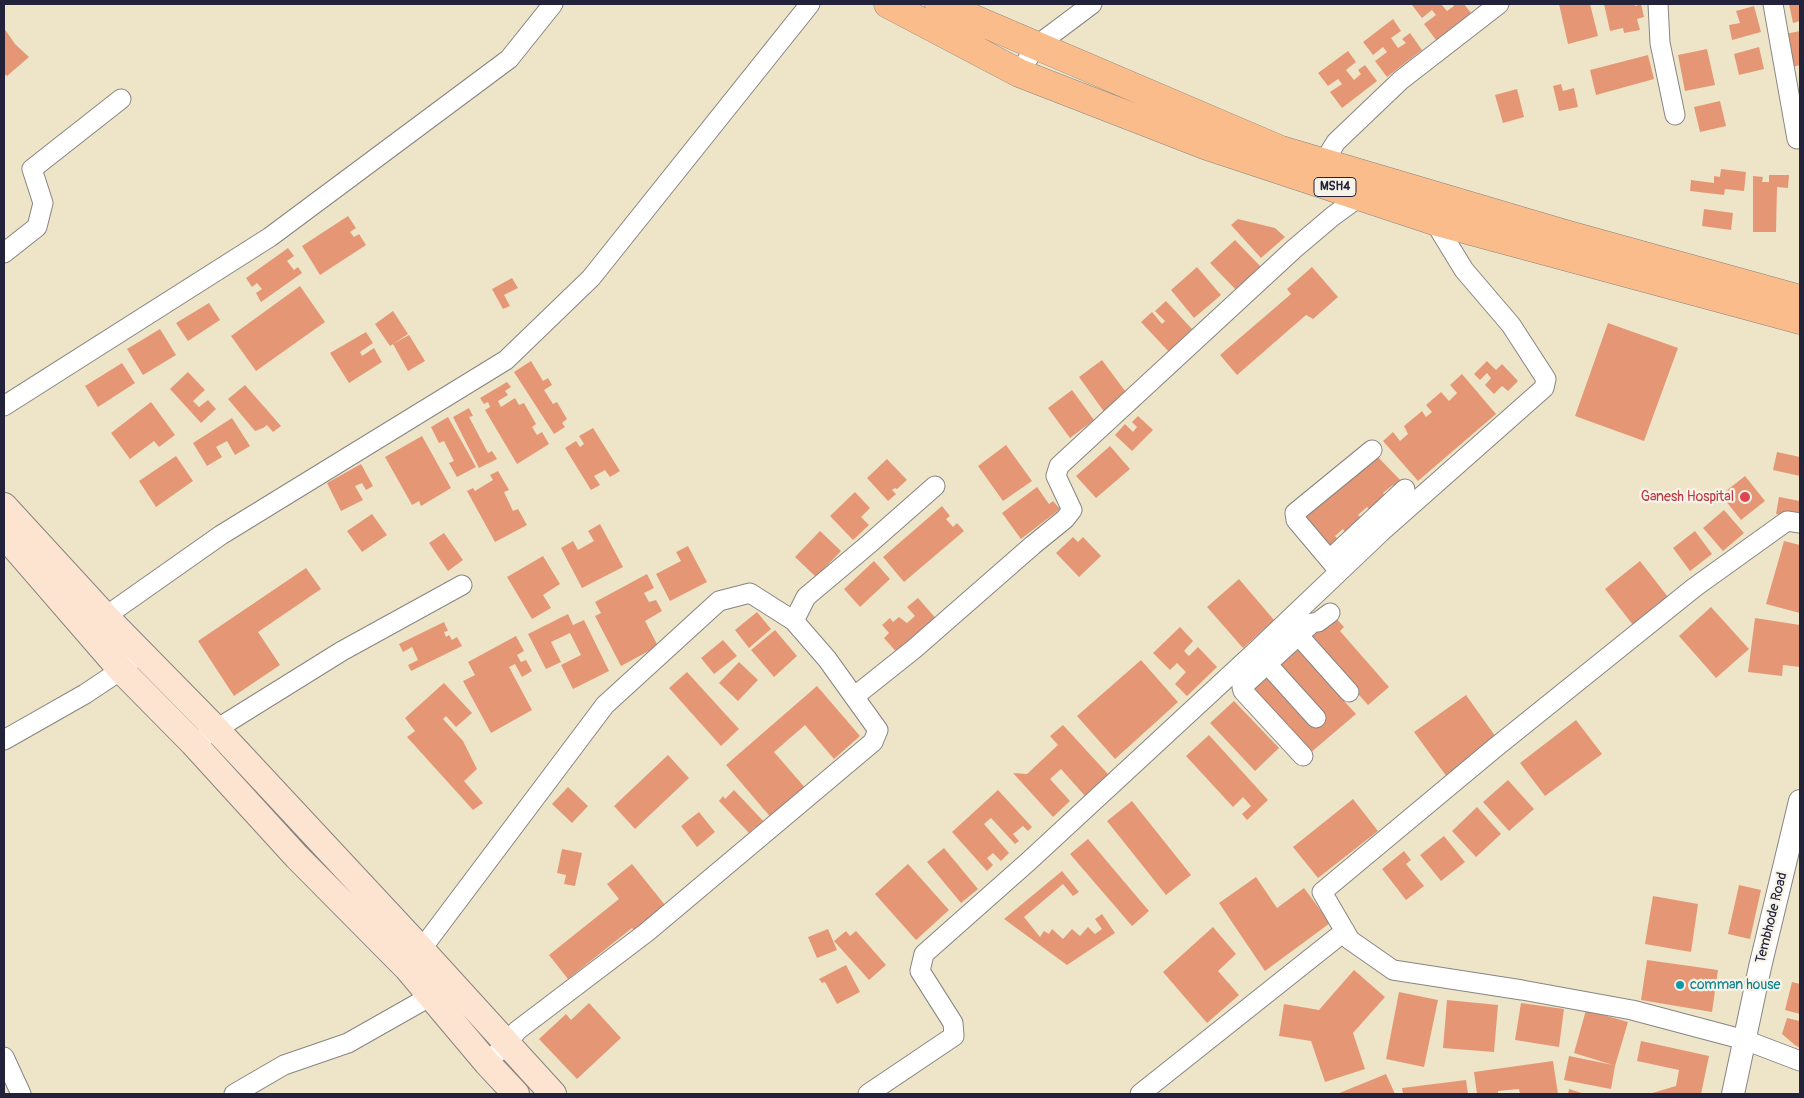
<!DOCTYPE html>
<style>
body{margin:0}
#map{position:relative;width:1804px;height:1098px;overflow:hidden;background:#eee5c9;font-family:Pangolin,sans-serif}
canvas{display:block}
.frame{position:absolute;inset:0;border:5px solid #22223b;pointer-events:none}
</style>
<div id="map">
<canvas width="1804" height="1098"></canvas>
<div class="frame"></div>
</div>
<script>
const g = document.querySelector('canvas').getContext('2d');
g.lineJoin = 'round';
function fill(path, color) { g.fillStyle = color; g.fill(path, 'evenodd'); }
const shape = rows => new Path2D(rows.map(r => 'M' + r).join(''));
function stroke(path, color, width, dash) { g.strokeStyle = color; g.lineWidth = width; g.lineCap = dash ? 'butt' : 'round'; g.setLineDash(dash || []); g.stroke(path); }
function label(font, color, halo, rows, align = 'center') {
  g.font = font + ' Pangolin,sans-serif'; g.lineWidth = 4.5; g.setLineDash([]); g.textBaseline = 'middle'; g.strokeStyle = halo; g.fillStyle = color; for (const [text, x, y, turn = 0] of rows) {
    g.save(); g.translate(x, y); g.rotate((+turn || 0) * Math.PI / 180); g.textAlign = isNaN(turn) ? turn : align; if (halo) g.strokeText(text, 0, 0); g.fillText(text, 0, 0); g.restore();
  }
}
fill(shape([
 [1413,4,1441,4,1447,11,1454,6,1453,4,1464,4,1471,13,1436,40,1424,24,1436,15,1432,10,1422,18,1412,5],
 [1559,4,1590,4,1598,36,1568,44],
 [1604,4,1634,4,1635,6,1641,4,1644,17,1637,19,1640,30,1624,33,1623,28,1610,31],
 [1789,4,1800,4,1800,21,1793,23],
 [1754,6,1761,32,1732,40,1729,25,1740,23,1736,11],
 [1393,19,1401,31,1391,38,1398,48,1406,43,1402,39,1410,33,1422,50,1387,77,1375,61,1387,52,1383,47,1373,55,1363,42],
 [4,28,15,44,29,57,7,76,4,74],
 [1800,31,1800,65,1793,67,1785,34],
 [1759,47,1764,69,1739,75,1734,54],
 [1707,49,1715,85,1685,91,1678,55],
 [1348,51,1356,62,1346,70,1354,80,1361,74,1358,70,1365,65,1377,81,1342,108,1330,92,1342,84,1338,79,1328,86,1318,73],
 [1648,55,1654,79,1596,95,1590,70],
 [1561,84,1563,91,1574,88,1578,107,1559,111,1553,86],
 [1517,89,1524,117,1503,123,1495,95],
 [1720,101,1726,126,1700,132,1694,107],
 [1721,169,1746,172,1744,191,1725,189,1724,195,1690,191,1691,180,1714,183,1714,176,1720,177],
 [1769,175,1789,175,1788,188,1777,187,1776,232,1753,232,1753,176,1763,177,1762,182,1769,182],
 [1704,209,1733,213,1731,230,1702,226],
 [348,216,356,228,350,232,354,237,359,234,366,245,320,275,302,246],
 [1238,219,1275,228,1285,237,1261,258,1231,225],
 [1235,240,1263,269,1238,292,1210,263],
 [288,248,294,256,287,261,294,270,298,267,302,273,261,302,256,293,262,289,257,283,252,287,246,278],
 [1197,267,1221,295,1194,318,1171,290],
 [1312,267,1338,297,1313,319,1306,315,1237,375,1220,355,1291,294,1287,289],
 [512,278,518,288,504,295,510,306,503,309,492,289],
 [300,286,325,322,256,371,231,336],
 [1166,301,1192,329,1169,352,1141,322,1152,312,1162,324,1165,321,1155,311],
 [209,303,220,320,188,341,176,323],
 [393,311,408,334,390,346,375,324],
 [1608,323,1678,348,1644,441,1575,416],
 [160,329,176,355,143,375,127,349],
 [366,332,373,343,360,352,362,356,374,348,382,362,349,383,330,353],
 [409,335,425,361,408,371,393,344],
 [1102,360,1128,395,1105,413,1079,377],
 [531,361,543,381,548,378,552,385,544,390,553,404,557,402,567,419,562,423,565,427,554,434,514,372],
 [1487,361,1496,370,1502,364,1518,381,1508,391,1502,386,1494,394,1485,385,1491,378,1487,373,1480,380,1474,374],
 [122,363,135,383,98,407,85,386],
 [188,372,205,390,193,401,199,407,208,400,216,409,201,423,170,389],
 [1462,374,1496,414,1418,481,1383,441,1393,432,1400,441,1408,434,1404,426,1422,411,1426,417,1432,412,1426,405,1441,392,1449,401,1457,393,1450,385],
 [507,382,511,387,505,391,508,395,498,401,501,407,515,398,519,405,524,403,536,424,532,427,537,435,542,432,549,444,517,464,485,410,490,407,488,402,484,404,480,398],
 [245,385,281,426,273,432,267,425,263,428,255,431,228,399],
 [1072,390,1094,420,1070,438,1048,408],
 [151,402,175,435,159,447,154,441,130,459,111,433],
 [469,408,473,416,469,417,488,453,492,451,497,459,479,468,453,417],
 [1138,416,1153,430,1132,451,1115,435,1125,424,1133,432,1137,427,1132,422],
 [448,417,476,467,457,477,449,463,454,461,444,441,439,443,431,427],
 [232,418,250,446,235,455,227,441,216,447,222,457,207,466,193,443],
 [593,428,620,471,610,477,605,470,594,476,600,485,591,490,565,448,576,441,580,447,584,444,579,436],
 [422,436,451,488,421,506,419,501,412,505,385,457],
 [1006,445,1032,481,1003,501,978,466],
 [1110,446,1130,469,1096,498,1076,476],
 [1777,452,1800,457,1800,476,1773,470],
 [1375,454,1404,484,1398,491,1393,485,1383,493,1390,502,1375,515,1367,507,1358,515,1362,519,1346,533,1343,529,1335,536,1341,544,1331,554,1300,517],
 [176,456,193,481,156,507,139,481],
 [887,459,907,480,897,489,895,488,892,490,896,494,888,501,867,478],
 [361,464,373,486,366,490,362,483,355,486,363,500,341,511,327,483],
 [498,471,509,490,504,492,513,511,518,509,527,525,495,542,467,491,473,488,475,491,493,480,490,475],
 [1745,476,1765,501,1741,520,1721,495],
 [1037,487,1049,504,1053,501,1060,509,1021,539,1002,513],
 [855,492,870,508,861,517,869,525,853,540,830,516],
 [1779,497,1800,501,1800,519,1776,514],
 [942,506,950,516,946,519,953,527,957,523,964,531,904,582,883,557],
 [1724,510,1744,533,1723,551,1703,528],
 [372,514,387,535,362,552,347,531],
 [600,524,623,567,582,588,561,548,573,541,578,550,594,541,588,531],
 [820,531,841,551,816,577,795,557],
 [1695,531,1712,554,1690,571,1673,548],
 [444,533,463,560,448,571,429,543],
 [1073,537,1078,542,1083,537,1101,556,1079,577,1056,553],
 [1784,541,1800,545,1800,613,1766,604],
 [688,546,707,582,670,601,656,574,681,561,676,552],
 [543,556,560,584,543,595,551,608,532,619,507,577],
 [874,561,890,579,860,607,844,589],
 [1640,561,1668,597,1633,625,1605,589],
 [306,568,321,589,258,632,280,665,234,696,198,641],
 [647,574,654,588,644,593,649,602,656,600,662,611,645,621,658,646,621,666,595,616,601,613,595,602],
 [1239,579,1274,620,1243,648,1207,607],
 [918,598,939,622,900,656,884,638,889,633,882,625,890,618,893,622,899,617,907,623,915,616,907,607],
 [1711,607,1749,649,1716,678,1679,636],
 [757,612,771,629,749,648,735,630],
 [568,614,573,625,584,620,609,671,573,689,561,665,581,655,570,633,551,642,561,662,546,669,528,634],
 [1332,614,1344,627,1340,631,1389,687,1368,705,1307,637],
 [1755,618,1800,625,1800,667,1783,665,1782,676,1748,672],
 [444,622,448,631,444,632,446,637,449,635,452,640,457,637,462,646,411,671,408,665,418,660,412,647,403,652,399,644],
 [1180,627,1193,641,1184,651,1189,656,1198,647,1217,667,1187,696,1175,684,1186,672,1177,663,1170,670,1153,653],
 [775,630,797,656,774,677,751,650],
 [516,636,524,651,517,655,521,662,526,660,532,671,522,677,515,664,509,667,532,710,491,733,463,681,475,675,468,662],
 [723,640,737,656,714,674,701,658],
 [1297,649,1356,714,1309,754,1246,689,1265,669,1317,728,1326,720,1278,667],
 [1141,660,1178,702,1115,759,1077,716],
 [739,662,758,680,738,701,719,683],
 [687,672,739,729,721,746,669,688],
 [444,683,472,713,456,727,446,716,443,719,463,741,477,769,464,781,483,803,473,810,407,737,415,731,405,718],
 [817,686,860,736,834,759,805,725,774,752,807,790,773,820,726,765],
 [1466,695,1498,740,1447,777,1414,732],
 [1234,701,1279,748,1255,771,1210,723],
 [1576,720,1602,754,1545,796,1520,763],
 [1063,725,1108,774,1085,796,1061,769,1050,779,1070,801,1053,817,1013,773,1027,774,1058,745,1050,736],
 [1209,735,1268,800,1247,820,1242,814,1251,806,1243,797,1233,807,1186,756],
 [668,755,689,778,635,829,614,806],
 [1508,780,1534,809,1509,831,1483,802],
 [568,787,588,806,572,823,552,804],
 [734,790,766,824,759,831,755,827,749,833,719,801,723,796,725,799],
 [998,790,1032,827,1028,831,1023,826,1013,834,1019,841,1015,844,991,818,984,824,1009,853,1001,861,993,853,987,858,993,865,987,871,952,832],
 [1353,799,1378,831,1318,878,1293,847],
 [1132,801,1191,875,1166,895,1107,821],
 [1477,807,1501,834,1476,857,1452,831],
 [699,812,715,832,697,847,681,826],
 [1444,836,1465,862,1441,881,1420,855],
 [1088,839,1149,911,1132,926,1070,854],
 [944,848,978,889,961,903,927,862],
 [562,849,582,853,575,886,564,884,566,875,557,873],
 [1404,851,1411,860,1406,864,1424,886,1406,900,1382,869],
 [632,864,669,910,638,935,632,928,568,979,549,955,619,899,607,884],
 [908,864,949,910,916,940,875,894],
 [1062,871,1079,892,1073,896,1063,884,1024,917,1040,937,1044,931,1049,934,1052,929,1063,939,1072,929,1080,936,1088,927,1095,934,1102,929,1095,919,1102,914,1115,933,1067,965,1004,919],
 [1256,877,1277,908,1304,888,1330,923,1265,971,1219,903],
 [1739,885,1761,890,1750,939,1728,934],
 [1653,896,1698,904,1691,952,1645,944],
 [1213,927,1236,954,1218,971,1239,995,1207,1023,1163,972],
 [828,929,837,950,817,958,808,937],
 [846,931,850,936,856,931,886,965,869,980,834,941],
 [1647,960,1718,970,1712,1012,1641,1000],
 [846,965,860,992,837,1004,825,982,822,983,819,979],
 [1354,970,1385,997,1353,1033,1365,1069,1325,1082,1311,1041,1279,1036,1284,1004,1319,1010],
 [1792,982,1800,984,1800,1014,1785,1010],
 [1399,992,1438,1000,1424,1067,1386,1059],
 [1447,1000,1498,1005,1494,1052,1443,1048],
 [589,1003,621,1038,577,1079,539,1039,566,1014,571,1020],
 [1521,1003,1564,1009,1559,1047,1515,1040],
 [1586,1010,1628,1022,1615,1066,1611,1089,1564,1080,1569,1056,1613,1065,1574,1053],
 [1787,1018,1800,1021,1800,1048,1795,1045,1782,1034],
 [1641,1041,1709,1056,1701,1094,1649,1094,1676,1086,1679,1070,1637,1061],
 [1553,1061,1558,1094,1520,1094,1519,1089,1498,1091,1498,1094,1477,1094,1474,1072],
 [1386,1074,1395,1094,1337,1094],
 [1466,1080,1468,1094,1403,1094,1402,1088],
 [1569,1089,1585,1094,1568,1094]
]), '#e59775');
const minor = shape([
 [1658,4,1660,43,1675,115],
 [1773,4,1797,139],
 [1019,73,1036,46,1092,4],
 [1323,163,1336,142,1401,80,1499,4],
 [4,253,37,227,43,203,32,169,121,99],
 [4,406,270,237,509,59,553,4],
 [1800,523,1787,521,1695,587,1496,747,1322,892,1350,940,1393,970,1522,990,1632,1010,1745,1040,1800,1061],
 [1330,559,1405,489],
 [1339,571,1296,520,1295,513,1372,450],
 [96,623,221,535,506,360,591,278,810,4],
 [1290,626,1349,692],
 [1260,656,1316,718],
 [855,696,914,649,1033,545,1065,519,1072,510,1056,476,1059,466,1294,249,1333,216,1366,192],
 [207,735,342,651,462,585],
 [4,740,85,694,121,670,130,662],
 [1303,756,1243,691,1242,687,1312,623,1318,622,1330,613],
 [414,959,605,705,719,601,750,593,794,621],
 [498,1052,518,1030,647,932,873,742,878,730,827,659,794,621,806,597,869,544,935,486],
 [4,1057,21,1094],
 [234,1094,284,1065,348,1043,431,996,438,989],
 [868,1094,954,1036,953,1023,920,971,924,954,1029,861,1256,651,1380,533,1544,388,1546,379,1511,325,1464,270,1434,221],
 [1140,1094,1345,931]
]);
const tertiary = shape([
 [1733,1094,1760,967,1800,801]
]);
const secondary = shape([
 [4,506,106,617,216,729,421,949,553,1094],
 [4,535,121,670,193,743,297,857,407,968,487,1063,516,1094]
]);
const primary = shape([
 [888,4,1019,73,1207,146,1434,221,1800,320],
 [939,4,1281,150,1565,234,1800,299]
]);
stroke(minor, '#888482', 21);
stroke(tertiary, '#888482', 24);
stroke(secondary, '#888482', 28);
stroke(primary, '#888482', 29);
stroke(minor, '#fff', 19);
stroke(tertiary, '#fff', 22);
stroke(secondary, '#fde4d0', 26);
stroke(primary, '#f9bc8a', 28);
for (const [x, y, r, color] of [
 [1745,497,6,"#e0444e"],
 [1680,985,5,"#0f9aa8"]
]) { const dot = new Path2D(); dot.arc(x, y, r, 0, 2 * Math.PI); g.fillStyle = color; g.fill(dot); stroke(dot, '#f7f3e8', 2); }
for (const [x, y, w] of [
 [1335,187,42]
]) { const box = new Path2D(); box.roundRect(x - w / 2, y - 9.5, w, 19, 4); g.fillStyle = '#f7f3e8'; g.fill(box); stroke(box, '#22223b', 1); }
label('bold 12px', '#22223b', null, [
 ["MSH4",1335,187]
]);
label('14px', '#be3a42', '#f7f3e8', [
 ["Ganesh Hospital",1734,497]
], 'right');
label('14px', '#22223b', '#f7f3e8', [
 ["Tembhode Road",1772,918,-76]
]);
label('14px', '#0d838f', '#f7f3e8', [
 ["comman house",1690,985]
], 'left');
</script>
